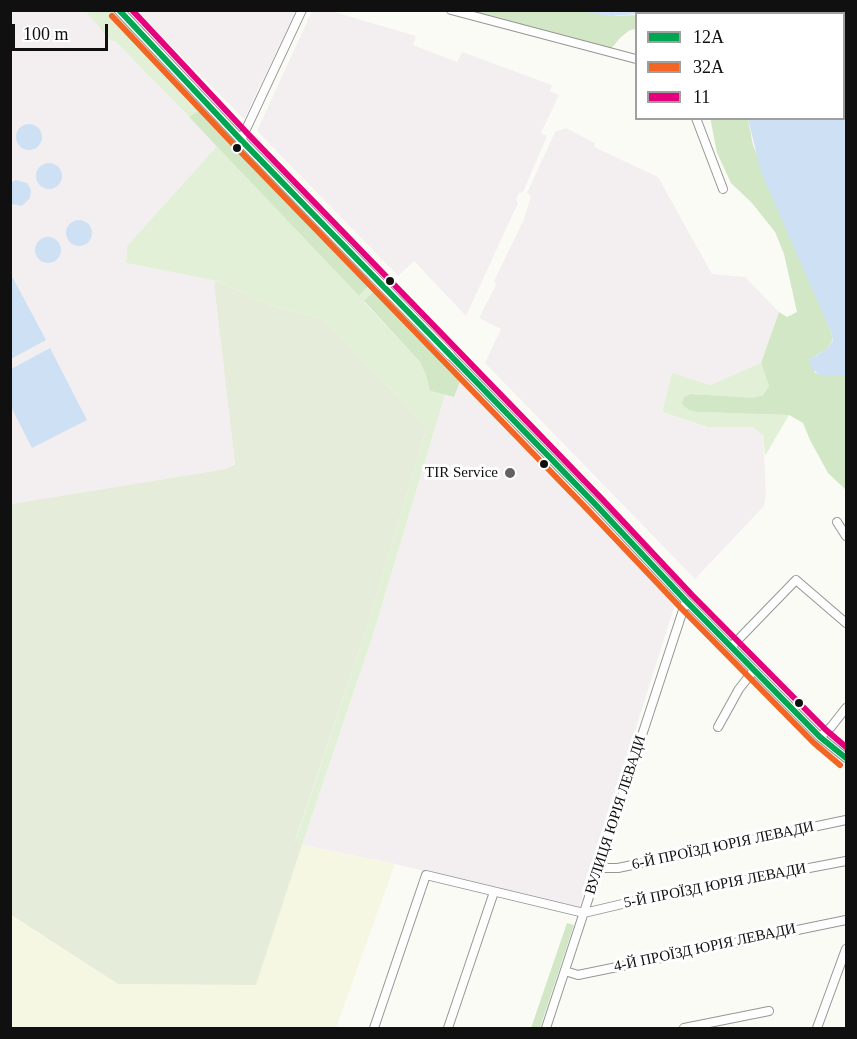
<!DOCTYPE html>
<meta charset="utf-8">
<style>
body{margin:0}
#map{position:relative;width:857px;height:1039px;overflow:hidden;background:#fbfbf6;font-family:Georgia,serif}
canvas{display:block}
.frame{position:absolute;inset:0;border:12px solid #101010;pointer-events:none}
.legend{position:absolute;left:635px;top:12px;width:210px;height:108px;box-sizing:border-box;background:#fff;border:2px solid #9f9f9f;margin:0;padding:8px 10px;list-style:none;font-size:18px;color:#101010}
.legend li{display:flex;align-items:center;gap:12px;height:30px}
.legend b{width:30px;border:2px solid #9f9f9f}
.scale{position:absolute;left:12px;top:24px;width:96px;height:27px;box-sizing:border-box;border:3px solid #101010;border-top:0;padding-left:8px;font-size:18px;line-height:21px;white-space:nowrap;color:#101010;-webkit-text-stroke:4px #fff;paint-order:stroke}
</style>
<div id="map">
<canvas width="857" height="1039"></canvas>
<div class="frame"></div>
<ul class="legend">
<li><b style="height:8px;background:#00a651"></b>12А</li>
<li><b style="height:8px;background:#f26522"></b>32А</li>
<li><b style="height:8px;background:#e5007d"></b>11</li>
</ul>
<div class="scale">100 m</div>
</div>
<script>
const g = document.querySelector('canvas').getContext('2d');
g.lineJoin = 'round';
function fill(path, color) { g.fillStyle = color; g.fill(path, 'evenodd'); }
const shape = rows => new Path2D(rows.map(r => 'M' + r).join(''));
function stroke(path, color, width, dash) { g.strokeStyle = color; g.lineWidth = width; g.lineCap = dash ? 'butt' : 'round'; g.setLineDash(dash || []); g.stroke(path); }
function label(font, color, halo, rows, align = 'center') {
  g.font = font + ' Georgia,serif'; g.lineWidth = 6; g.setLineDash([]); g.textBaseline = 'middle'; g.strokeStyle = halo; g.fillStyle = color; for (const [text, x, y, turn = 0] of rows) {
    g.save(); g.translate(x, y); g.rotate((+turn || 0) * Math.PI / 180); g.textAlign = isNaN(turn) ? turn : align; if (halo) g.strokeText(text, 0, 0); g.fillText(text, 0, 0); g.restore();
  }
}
fill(shape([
 [11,11,85,11,111,40,115,41,217,146,127,246,126,263,217,281,214,284,235,463,226,469,11,504],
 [136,11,296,11,244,119],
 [312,11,331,11,416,36,413,45,457,62,462,52,552,85,550,91,559,95,541,133,547,136,523,192,519,193,516,199,518,203,466,316,414,261,398,276,257,131],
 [566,128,595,143,594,147,658,177,712,274,745,277,779,312,761,363,710,385,672,374,662,412,706,427,752,427,763,435,766,494,764,506,695,579,485,363,501,329,479,318,496,285,494,281,524,219,531,196,527,193,555,132],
 [462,377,591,509,676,601,579,908,395,864,302,845,372,638,445,395,454,397]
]), '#f3eff1');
fill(shape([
 [302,845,395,864,336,1028,11,1028,10,915,118,984,256,985]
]), '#f6f7e3');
fill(shape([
 [85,11,118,11,210,113,196,112,189,117,115,41,111,41],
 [217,146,359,296,369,284,375,290,364,302,420,362,426,375,430,391,445,395,372,638,302,845,295,842,365,633,427,427,325,320,270,305,217,281,126,263,127,246],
 [761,363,769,386,763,395,753,399,691,394,699,412,789,415,765,456,763,435,752,427,707,427,662,412,672,373,710,385]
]), '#e2f0d7');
fill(shape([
 [467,10,579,10,611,16,636,15,636,29,630,30,621,37,609,51],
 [196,112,210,113,368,276,368,286,359,296,189,117],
 [711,119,748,119,753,145,831,332,833,339,828,348,809,360,815,373,846,375,846,490,828,473,810,440,803,423,789,415,699,412,689,410,682,404,684,397,691,394,753,398,763,395,769,386,761,363,779,312,787,317,797,312,784,254,775,232,752,203,731,183,717,153,711,122],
 [375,290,382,290,462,377,454,397,430,391,426,375,420,362,364,301],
 [567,923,574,925,540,1028,531,1028]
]), '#d2e7c6');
fill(shape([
 [217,281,270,305,325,320,427,427,365,633,295,841,302,845,256,985,118,984,11,915,11,504,226,469,235,464,214,284]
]), '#e5ecda');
fill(shape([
 [579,11,846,11,846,375,821,375,812,370,809,360,828,348,833,340,831,332,761,172,748,119,844,118,844,14,636,14,611,16],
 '16 137a13 13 0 1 1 26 0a13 13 0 1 1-26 0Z',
 '36 176a13 13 0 1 1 26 0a13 13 0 1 1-26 0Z',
 [16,180,27,183,31,190,30,198,22,206,11,204,11,182],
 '66 233a13 13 0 1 1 26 0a13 13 0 1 1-26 0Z',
 '35 250a13 13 0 1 1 26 0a13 13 0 1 1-26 0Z',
 [13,278,46,340,11,359,10,279],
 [50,348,87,420,32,448,11,407,11,369]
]), '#cee1f4');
const minor = shape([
 [451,10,636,59],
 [696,118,723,189],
 [241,140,302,10],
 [450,355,596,505,686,601,820,737,846,758],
 [837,522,846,536],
 [731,647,796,580,846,623],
 [718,727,739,689,754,670],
 [820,737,831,727,846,708],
 [598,868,618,868,846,820],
 [565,971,578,975,846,920],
 [374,1028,426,875,584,913,635,901,846,861],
 [448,1028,494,892],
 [546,1028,686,601],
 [684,1028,769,1011],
 [817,1028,846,949]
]);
const tertiary = shape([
 [119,10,241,140,450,355]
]);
stroke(minor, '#969694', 10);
stroke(tertiary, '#969694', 11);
stroke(minor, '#fefefe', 8);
stroke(tertiary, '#fefefe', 9);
stroke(shape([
 [119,10,241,140,596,505,686,601,820,737,846,758]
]), '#00a651', 6);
stroke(shape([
 [112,16,235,146,589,511,680,607,814,743,840,765]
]), '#f26522', 6);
stroke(shape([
 [132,10,248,134,602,499,692,595,826,730,846,747]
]), '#e5007d', 6);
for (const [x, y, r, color] of [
 [237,148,5,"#101010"],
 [390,281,5,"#101010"],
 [544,464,5,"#101010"],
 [510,473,6,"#626260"],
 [799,703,5,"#101010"]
]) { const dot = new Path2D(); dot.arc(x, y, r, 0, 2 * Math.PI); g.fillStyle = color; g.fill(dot); stroke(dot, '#fff', 2); }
label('15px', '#101010', '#fff', [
 ["TIR Service",498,473]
], 'right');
label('15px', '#101010', '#fff', [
 ["ВУЛИЦЯ ЮРІЯ ЛЕВАДИ",616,815,-72],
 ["6-Й ПРОЇЗД ЮРІЯ ЛЕВАДИ",723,846,-12],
 ["5-Й ПРОЇЗД ЮРІЯ ЛЕВАДИ",715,886,-11],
 ["4-Й ПРОЇЗД ЮРІЯ ЛЕВАДИ",705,948,-12]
]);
</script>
